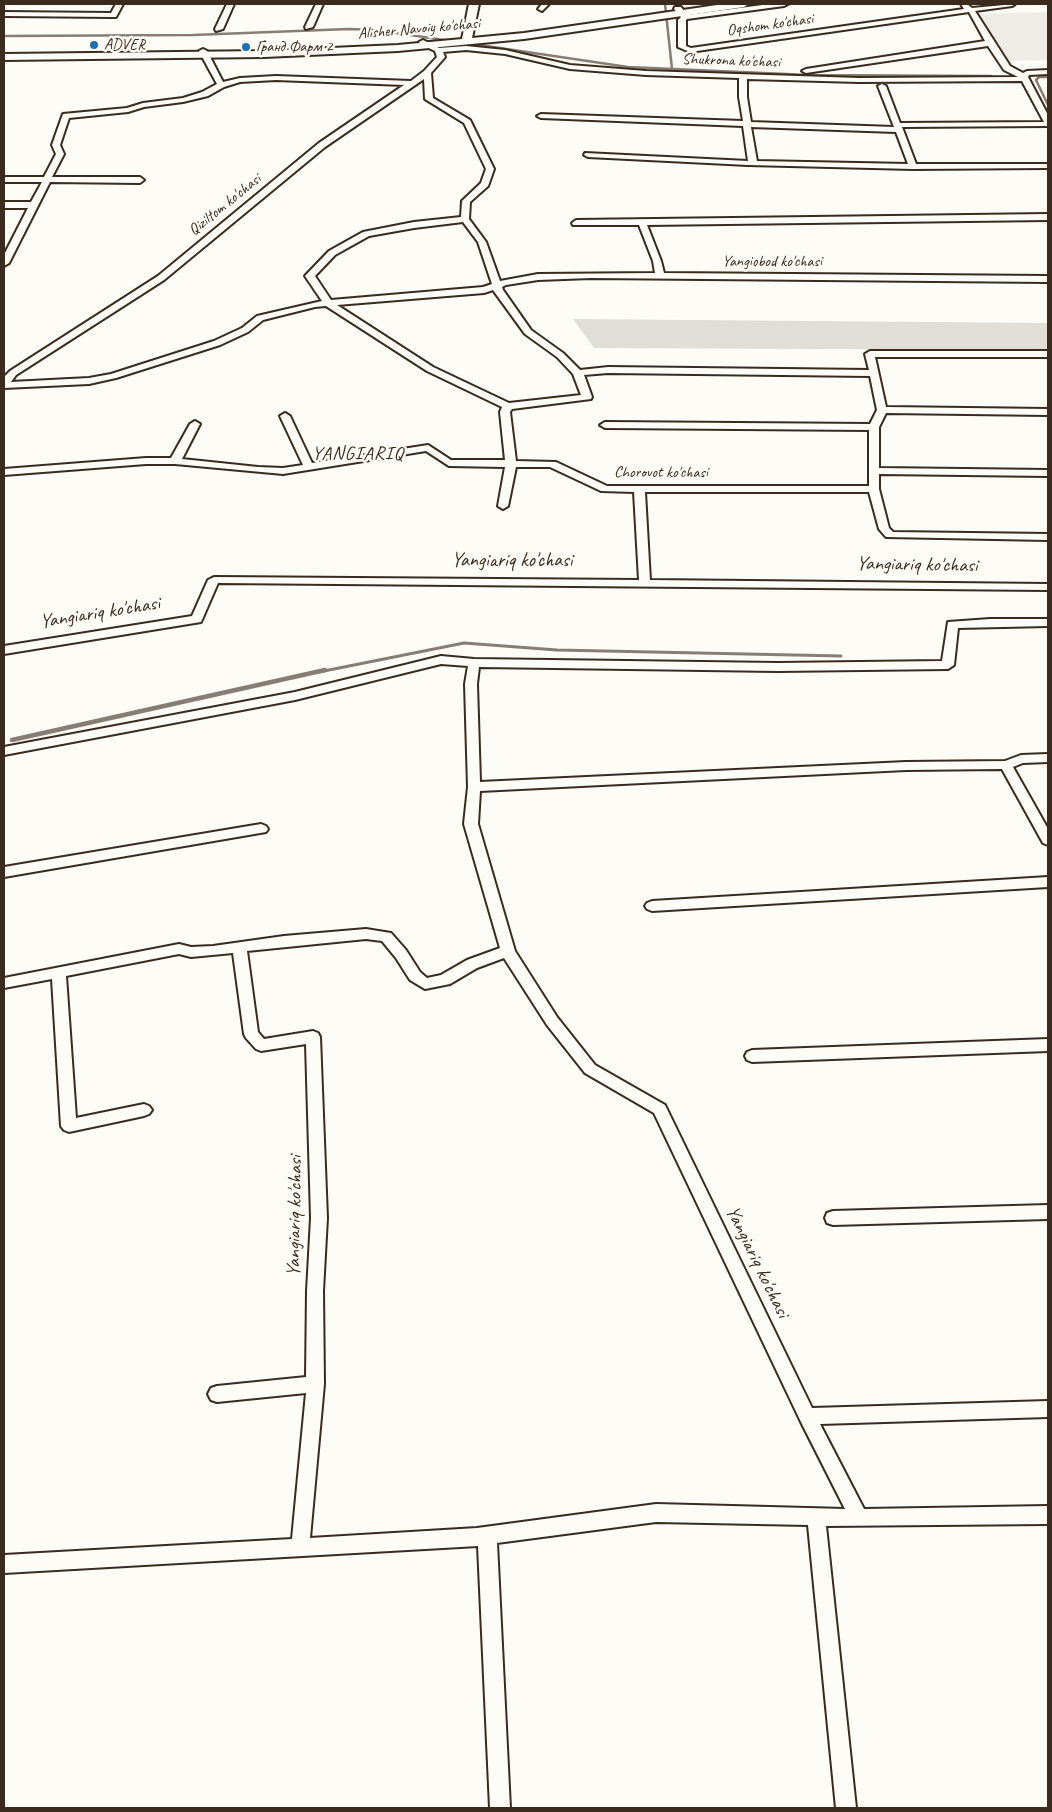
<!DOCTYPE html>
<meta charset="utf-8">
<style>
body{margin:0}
#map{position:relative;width:1052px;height:1812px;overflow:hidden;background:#fdfcf7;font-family:Caveat,sans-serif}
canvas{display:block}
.frame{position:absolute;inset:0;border:5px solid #3b2a1e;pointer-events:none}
</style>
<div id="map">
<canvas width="1052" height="1812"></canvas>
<div class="frame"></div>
</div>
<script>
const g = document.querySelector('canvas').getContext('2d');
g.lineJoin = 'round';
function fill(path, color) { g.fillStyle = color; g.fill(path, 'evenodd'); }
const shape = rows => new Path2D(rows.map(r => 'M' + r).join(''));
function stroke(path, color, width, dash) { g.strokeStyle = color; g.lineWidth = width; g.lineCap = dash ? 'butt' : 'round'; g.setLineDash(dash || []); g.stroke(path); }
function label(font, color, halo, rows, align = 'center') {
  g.font = font + ' Caveat,sans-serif'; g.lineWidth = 5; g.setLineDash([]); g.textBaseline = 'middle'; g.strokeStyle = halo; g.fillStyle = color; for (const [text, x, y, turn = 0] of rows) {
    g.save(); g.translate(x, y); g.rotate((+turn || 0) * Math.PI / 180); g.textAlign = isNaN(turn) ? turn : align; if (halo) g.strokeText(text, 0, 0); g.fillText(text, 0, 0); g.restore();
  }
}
fill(shape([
 [1048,12,1048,60,1006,61,979,14]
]), '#efece7');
fill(shape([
 [573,319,1048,323,1048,350,594,348]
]), '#e1ded7');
stroke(shape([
 [665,4,672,69],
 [4,36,193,35,349,29,376,30,451,41],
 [466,43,628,67,809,75,991,76],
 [1048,77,1039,77,1036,80,1048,105]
]), '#887d74', 2.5);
stroke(shape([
 [319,672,464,643,557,650,841,656]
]), '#887d74', 3);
stroke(shape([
 [12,740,325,670]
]), '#887d74', 4.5);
const street = shape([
 [116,4,123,4,116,17,113,17,4,16,4,12,111,13,116,4],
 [227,4,234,4,223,29,216,31,215,29,227,4],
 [316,4,323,4,313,27,306,29,305,27,316,4],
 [542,4,549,4,542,11,538,9,542,4],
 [770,4,788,4,784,6,687,19,686,20,686,46,691,48,964,9,961,4,967,4,972,8,1015,4,1012,6,975,11,1010,66,1023,73,1027,71,1048,70,1048,74,1029,75,1028,77,1048,115,1048,126,902,127,916,164,1048,164,1048,168,913,169,748,165,588,157,584,155,585,153,748,161,743,126,541,118,537,116,541,114,743,121,739,97,739,78,646,75,570,69,505,54,466,50,443,52,445,57,431,73,433,98,470,120,494,169,488,186,470,202,469,219,486,242,500,281,538,274,655,273,653,261,639,225,573,225,572,223,576,220,1048,214,1048,220,647,225,661,261,664,273,1048,276,1048,282,591,278,538,280,506,285,502,287,503,290,531,330,563,353,580,370,608,367,869,370,865,354,870,351,1048,351,1048,357,875,357,886,407,1048,409,1048,415,886,413,879,427,879,468,1048,470,1048,476,879,474,879,489,889,528,893,532,1048,534,1048,540,886,537,879,529,869,492,645,492,650,580,1048,584,1048,590,218,583,201,622,4,654,4,646,192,616,208,580,214,577,639,580,634,492,601,491,550,467,516,467,508,506,503,509,498,506,505,467,449,466,426,451,283,474,175,464,146,464,4,475,4,469,146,458,171,458,190,424,195,421,200,424,182,459,258,467,283,468,303,465,280,416,285,413,290,416,312,463,428,445,451,460,505,460,500,412,502,407,427,371,326,306,315,307,263,320,248,332,220,345,116,378,89,384,4,388,4,377,10,371,158,276,319,143,404,85,276,80,240,82,224,87,208,96,183,102,144,107,128,112,69,118,60,145,64,154,52,177,140,177,144,180,140,183,50,182,9,263,4,266,4,255,28,208,4,208,4,202,31,202,42,182,4,182,4,177,44,177,56,154,52,145,63,114,127,108,143,103,183,98,202,92,217,84,199,51,203,49,207,51,223,82,240,78,276,76,411,81,424,71,437,57,435,51,420,44,419,42,423,40,439,48,466,46,505,50,570,65,646,71,859,78,1018,77,1004,70,988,46,806,73,802,71,806,69,985,41,969,12,690,52,678,47,678,20,681,17,674,9,675,7,681,7,687,15,770,4],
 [424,79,425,99,464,123,486,169,481,183,462,201,461,217,414,222,363,232,329,251,305,276,322,301,257,316,242,328,214,341,111,374,89,378,11,382,16,375,164,280,325,147,424,79],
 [747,79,859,82,1022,81,1044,122,900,123,886,86,882,84,878,86,894,127,751,122,747,97,747,79],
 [751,127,896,132,908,164,757,161,751,127],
 [463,222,478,242,492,284,483,287,331,300,315,276,335,255,369,236,414,228,463,222],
 [493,290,525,334,557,357,573,374,581,395,509,403,433,367,337,305,484,293,493,290],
 [608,373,870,376,877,410,870,424,605,422,600,425,605,428,869,430,869,486,607,486,556,462,516,461,510,412,512,409,591,399,592,397,584,375,608,373],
 [990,619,1048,619,1048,626,958,628,954,665,948,669,778,671,479,667,477,684,480,782,906,762,1005,761,1021,755,1048,754,1048,762,1023,763,1013,767,1048,829,1048,845,1043,843,1002,769,906,770,480,791,478,824,515,951,557,1017,595,1065,665,1105,812,1408,1048,1401,1048,1417,820,1424,864,1509,1048,1506,1048,1524,826,1526,856,1808,836,1808,808,1525,656,1522,497,1543,510,1808,490,1808,478,1546,4,1573,4,1555,292,1539,306,1393,217,1402,211,1400,208,1394,211,1388,217,1386,306,1377,307,1291,311,1218,306,1044,261,1051,256,1049,246,1038,244,1034,233,953,191,957,179,954,66,976,76,1118,144,1104,149,1106,152,1110,149,1114,144,1116,69,1132,64,1130,61,1126,52,979,4,988,4,978,179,944,191,947,213,946,284,936,366,929,391,933,406,950,420,972,427,978,441,975,467,960,500,948,464,824,468,787,465,684,468,666,441,664,295,700,4,755,4,747,295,692,441,656,474,659,778,663,942,661,948,622,990,619],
 [366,939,382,941,396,958,410,980,425,989,450,984,477,968,504,958,547,1025,585,1073,654,1113,801,1422,845,1509,656,1504,477,1528,310,1538,324,1384,323,1291,327,1218,320,1037,318,1033,313,1031,264,1039,258,1032,247,951,366,939],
 [261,824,266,826,268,829,266,832,4,877,4,867,261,824],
 [1048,877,1048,887,652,911,647,909,645,906,647,903,652,901,1048,877],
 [1048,1039,1048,1051,752,1062,747,1060,745,1056,747,1052,752,1050,1048,1039],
 [1048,1205,1048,1219,833,1225,827,1223,825,1218,827,1213,833,1211,1048,1205]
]);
const secondary = shape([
 [469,4,479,4,472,38,524,33,724,4,749,4,744,7,524,39,398,51,264,57,4,60,4,54,264,51,398,45,462,39,469,4]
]);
stroke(street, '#3b2a1e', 4);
stroke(secondary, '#3b2a1e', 4);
fill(street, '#fdfcf7');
fill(secondary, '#fdfcf7');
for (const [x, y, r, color] of [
 [94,45,5,"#1f6fb2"],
 [246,47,5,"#1f6fb2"]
]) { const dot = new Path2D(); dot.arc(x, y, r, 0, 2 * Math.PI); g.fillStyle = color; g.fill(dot); stroke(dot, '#fdfcf7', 2); }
label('16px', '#3b2a1e', '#fdfcf7', [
 ["Oqshom ko'chasi",770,25,-8],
 ["Alisher Navoiy ko'chasi",419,29,-5],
 ["Shukrona ko'chasi",731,61,2],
 ["Qiziltom ko'chasi",225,205,-39],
 ["Yangiobod ko'chasi",772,262],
 ["Chorovot ko'chasi",661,473]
]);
label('16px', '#3b2a1e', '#fdfcf7', [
 ["ADVER",104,45],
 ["Гранд Фарм 2",256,47]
], 'left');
g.letterSpacing = '1px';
label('19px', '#3b2a1e', '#fdfcf7', [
 ["YANGIARIQ",358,454]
]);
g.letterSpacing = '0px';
label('20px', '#3b2a1e', '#fdfcf7', [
 ["Yangiariq ko'chasi",512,561],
 ["Yangiariq ko'chasi",917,565,1],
 ["Yangiariq ko'chasi",100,613,-9],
 ["Yangiariq ko'chasi",295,1216,-89],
 ["Yangiariq ko'chasi",757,1262,64]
]);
</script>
